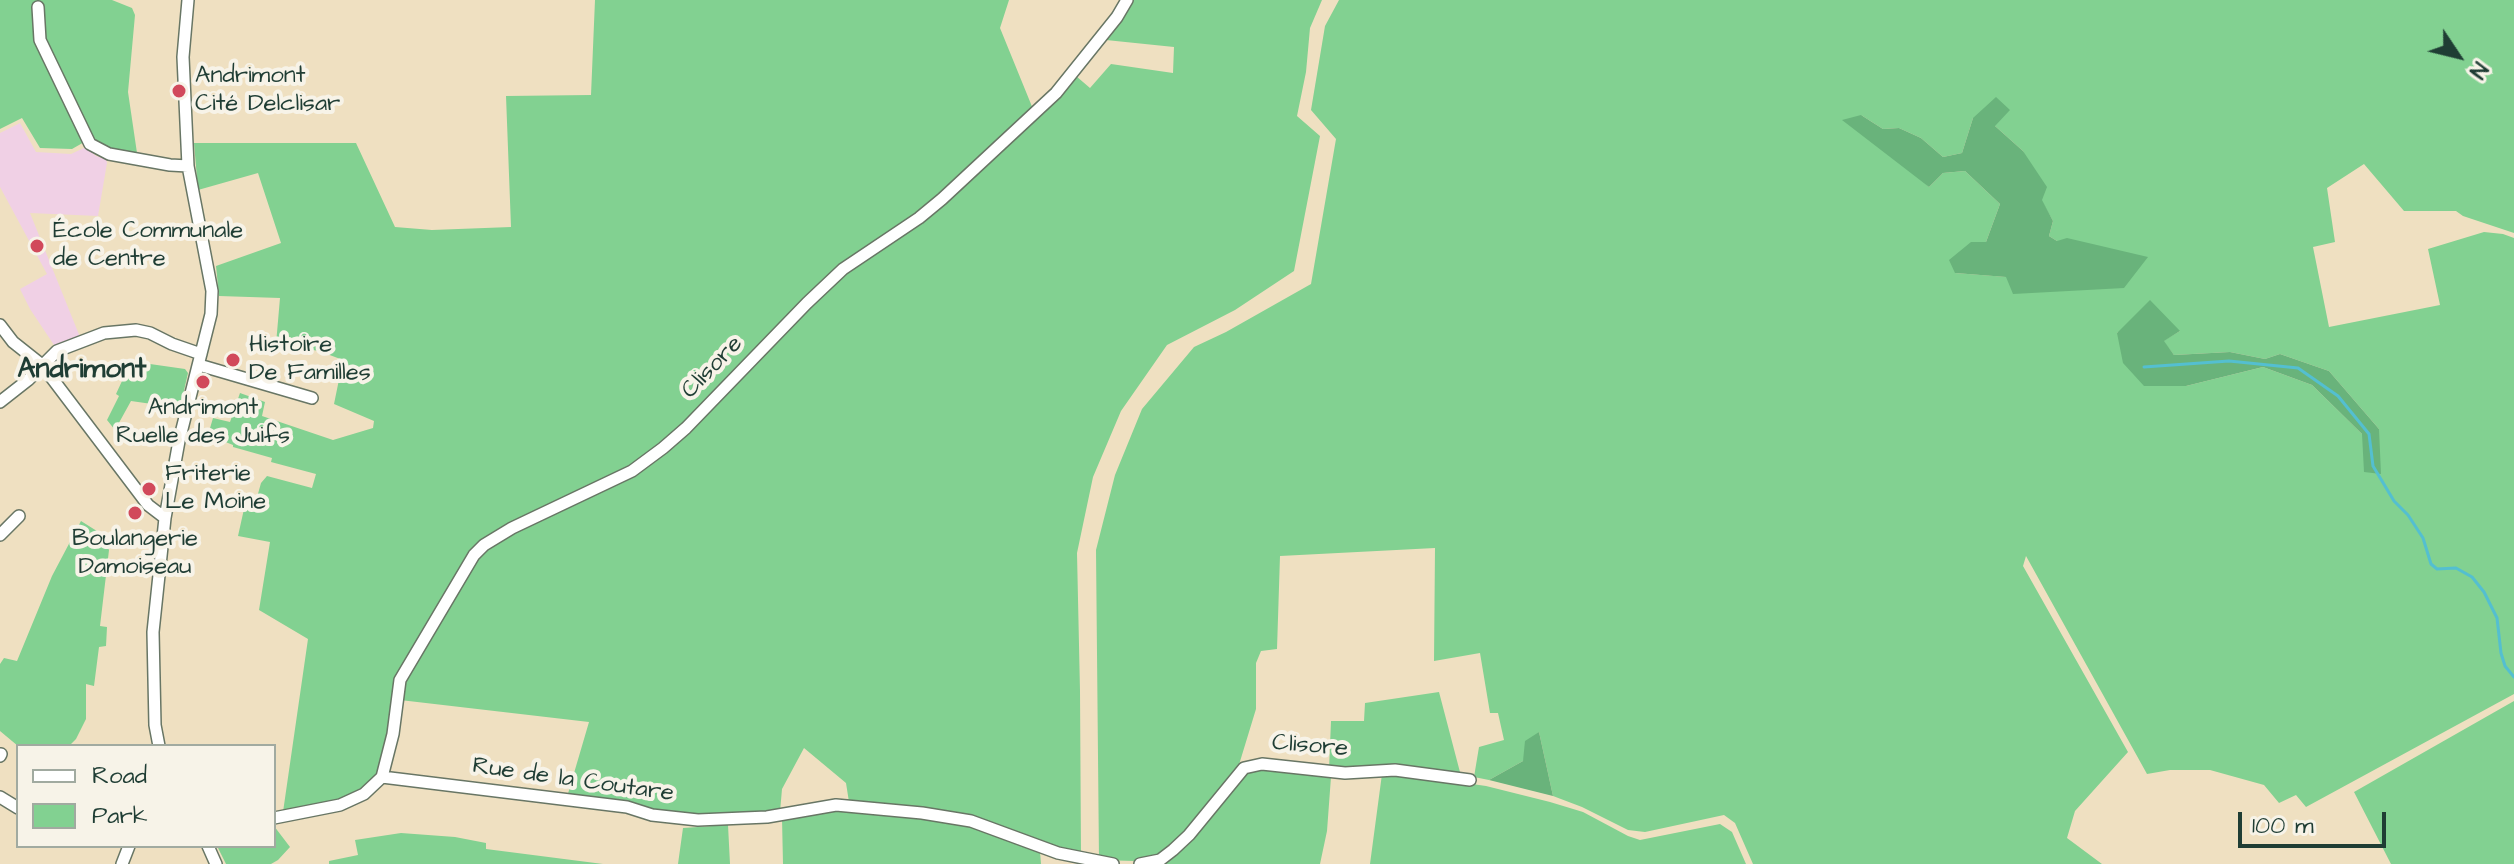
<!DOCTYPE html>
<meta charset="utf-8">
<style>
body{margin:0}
#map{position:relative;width:2514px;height:864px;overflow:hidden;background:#efe0c1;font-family:"Architects Daughter",sans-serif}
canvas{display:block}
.legend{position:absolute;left:16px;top:744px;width:260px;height:104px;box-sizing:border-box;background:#f7f3e8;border:2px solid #a1aaa0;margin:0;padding:10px 14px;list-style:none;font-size:24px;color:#1f3d34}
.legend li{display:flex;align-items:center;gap:16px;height:40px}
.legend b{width:40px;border:2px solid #a1aaa0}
.north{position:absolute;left:2418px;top:16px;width:80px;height:80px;-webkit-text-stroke:6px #f7f3e8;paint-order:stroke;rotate:125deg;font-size:22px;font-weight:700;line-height:32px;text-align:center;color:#1f3d34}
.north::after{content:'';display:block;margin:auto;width:28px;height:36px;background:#1f3d34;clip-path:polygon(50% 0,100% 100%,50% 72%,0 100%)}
.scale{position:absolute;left:2238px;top:812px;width:148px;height:36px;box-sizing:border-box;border:4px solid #1f3d34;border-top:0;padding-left:10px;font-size:24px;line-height:28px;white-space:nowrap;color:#1f3d34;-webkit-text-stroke:6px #f7f3e8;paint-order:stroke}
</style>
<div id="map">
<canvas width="2514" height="864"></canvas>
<ul class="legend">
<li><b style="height:10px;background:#fff"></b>Road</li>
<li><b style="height:22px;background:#82d191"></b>Park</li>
</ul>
<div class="north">N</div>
<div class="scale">100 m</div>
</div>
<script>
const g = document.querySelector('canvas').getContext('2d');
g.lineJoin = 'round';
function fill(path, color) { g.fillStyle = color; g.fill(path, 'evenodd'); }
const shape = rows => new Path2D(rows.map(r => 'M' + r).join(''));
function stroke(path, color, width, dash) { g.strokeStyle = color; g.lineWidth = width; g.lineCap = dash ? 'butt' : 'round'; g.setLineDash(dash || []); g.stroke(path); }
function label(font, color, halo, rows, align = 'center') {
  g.font = font + ' "Architects Daughter",sans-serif'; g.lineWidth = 8; g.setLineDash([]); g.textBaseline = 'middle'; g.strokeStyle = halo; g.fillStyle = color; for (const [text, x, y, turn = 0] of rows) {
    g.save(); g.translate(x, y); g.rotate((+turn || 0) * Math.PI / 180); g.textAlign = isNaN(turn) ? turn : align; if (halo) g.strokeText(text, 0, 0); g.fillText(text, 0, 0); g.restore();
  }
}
fill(shape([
 [20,123,36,152,71,154,86,147,96,156,106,159,107,163,98,216,30,213,80,337,56,348,30,309,20,289,47,274,0,187,0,133]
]), '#f0d0e5');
fill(shape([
 [0,0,112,0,132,8,135,15,128,92,137,153,105,148,93,137,72,149,40,148,22,118,0,129],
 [595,0,1009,0,1000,28,1033,109,917,215,848,260,676,432,642,461,474,548,399,673,382,769,374,783,340,803,283,812,308,639,259,610,270,542,238,536,246,500,256,501,261,483,267,476,312,488,316,474,271,462,272,458,233,447,233,445,208,435,213,418,230,422,240,393,265,402,262,416,333,440,373,428,374,421,334,404,343,360,319,351,276,344,280,298,219,296,216,266,281,243,258,173,198,190,194,143,356,143,395,227,432,230,511,227,506,96,591,95],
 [1131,0,1322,0,1310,28,1306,72,1297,116,1320,136,1294,271,1235,310,1167,345,1121,411,1093,477,1077,553,1080,691,1081,856,964,816,849,802,846,783,804,748,782,789,780,812,685,816,567,797,589,722,400,700,413,663,486,546,612,485,617,485,672,443,797,317,853,267,920,221,1076,76,1090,88,1111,64,1173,73,1174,47,1106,40],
 [1339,0,2514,0,2514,233,2463,216,2456,211,2404,211,2364,164,2327,188,2335,242,2313,247,2329,327,2440,305,2428,249,2484,232,2503,234,2514,238,2514,694,2306,807,2296,795,2279,803,2264,785,2210,770,2170,770,2147,774,2026,556,2023,566,2128,752,2075,811,2067,838,2102,864,1753,864,1735,823,1724,815,1645,832,1628,830,1582,807,1553,796,1539,732,1523,761,1489,780,1474,777,1479,747,1504,740,1498,713,1490,713,1480,653,1434,661,1435,548,1280,556,1277,649,1261,651,1256,663,1256,709,1238,768,1190,828,1158,857,1135,861,1099,860,1096,550,1115,475,1142,409,1194,347,1226,332,1311,284,1336,139,1311,110,1325,26],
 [1861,115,1883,129,1899,128,1921,138,1943,157,1962,153,1973,118,1995,126,2023,151,2041,200,2053,221,2049,236,2057,241,2007,277,1955,273,1986,242,2000,204,1965,171,1943,173,1929,187],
 [2180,331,2163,341,2174,355,2230,352,2265,359,2280,354,2329,371,2379,429,2362,434,2312,385,2263,367,2186,386,2117,332],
 [150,364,185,369,188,373,180,408,131,401,115,430,107,420,119,396,116,394,122,381,117,379,119,375,140,381,145,370],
 [81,521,100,533,109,550,100,626,107,627,106,646,99,647,94,686,86,684,86,719,76,739,69,746,18,746,0,731,0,664,4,658,17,661,52,576],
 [1439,692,1461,776,1329,770,1331,721,1364,721,1365,703],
 [2514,701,2514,864,2391,864,2354,792],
 [1251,768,1331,777,1327,831,1320,864,1159,864,1186,847],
 [1382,774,1409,775,1486,786,1550,802,1583,812,1628,836,1640,840,1720,824,1732,832,1746,864,1370,864],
 [837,809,878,810,994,831,1040,851,1041,864,783,864,782,818],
 [728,825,730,864,678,864,683,828],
 [274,826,290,847,278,860,271,864,226,864,217,846,274,846],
 [401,833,455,837,486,843,486,849,603,864,329,864,329,861,358,855,355,840]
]), '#82d191');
fill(shape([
 [1996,97,2010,110,1995,126,2023,151,2047,187,2042,200,2053,221,2049,236,2057,241,2067,238,2148,257,2124,288,2013,294,2006,277,1955,273,1949,260,1971,242,1986,242,2000,204,1965,171,1943,173,1929,187,1842,120,1861,115,1883,129,1899,128,1921,138,1943,157,1962,153,1973,118],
 [2150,300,2180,331,2164,341,2174,355,2230,352,2265,359,2280,354,2329,371,2379,429,2381,474,2364,472,2362,434,2312,385,2263,367,2186,386,2144,386,2123,363,2117,333],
 [1539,732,1553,796,1489,780,1523,761,1525,741]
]), '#69b37b');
stroke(shape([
 [2144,367,2229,361,2298,368,2338,396,2369,434,2373,466,2394,501,2408,515,2423,538,2431,564,2437,569,2456,568,2472,577,2484,592,2497,618,2501,653,2505,666,2514,677]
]), '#54bfd0', 3);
const minor = shape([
 [38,7,40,40,90,144,109,154,170,165,188,166],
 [0,325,13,342,42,365,148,505,165,518],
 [199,365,312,398],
 [0,402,28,380,57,351,104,333,136,330,150,333,172,344,201,354],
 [0,535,19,516],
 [159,746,155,725,153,632,165,518,179,441,211,314,212,291,188,166,183,57,188,0],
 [0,756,1,754],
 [382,777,627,807,652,815,698,820,767,817,836,805,922,813,971,821,1058,853,1113,864],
 [0,797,18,808],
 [274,818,340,805,364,794,382,777,393,734,400,680,474,555,484,545,512,528,632,471,663,448,686,428,807,303,843,269,919,218,942,199,1056,93,1117,17,1127,0],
 [208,846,216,864],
 [122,864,129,846],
 [1140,864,1160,860,1173,850,1189,835,1244,768,1262,764,1345,773,1395,770,1470,780]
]);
stroke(minor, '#687665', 14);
stroke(minor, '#fff', 11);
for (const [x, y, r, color] of [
 [179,91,8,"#d1495b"],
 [37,246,8,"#d1495b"],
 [233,360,8,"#d1495b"],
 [203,382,8,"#d1495b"],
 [149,489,8,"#d1495b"],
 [135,513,8,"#d1495b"]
]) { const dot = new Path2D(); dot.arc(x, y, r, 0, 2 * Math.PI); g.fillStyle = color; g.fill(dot); stroke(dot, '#f7f3e8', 3); }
label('24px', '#1f3d34', '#f7f3e8', [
 ["Andrimont",195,77],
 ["Cité Delclisar",195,105],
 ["École Communale",53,232],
 ["de Centre",53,260],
 ["Histoire",249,346],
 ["De Familles",249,374],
 ["Andrimont",203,409,"center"],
 ["Ruelle des Juifs",203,437,"center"],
 ["Friterie",165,475],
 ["Le Moine",165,503],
 ["Boulangerie",135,540,"center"],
 ["Damoiseau",135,568,"center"]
], 'left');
label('24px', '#1f3d34', '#f7f3e8', [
 ["Clisore",713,368,-46],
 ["Clisore",1310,747,5],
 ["Rue de la Coutare",573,781,8]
]);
label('bold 28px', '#1f3d34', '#f7f3e8', [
 ["Andrimont",82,371]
]);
</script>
